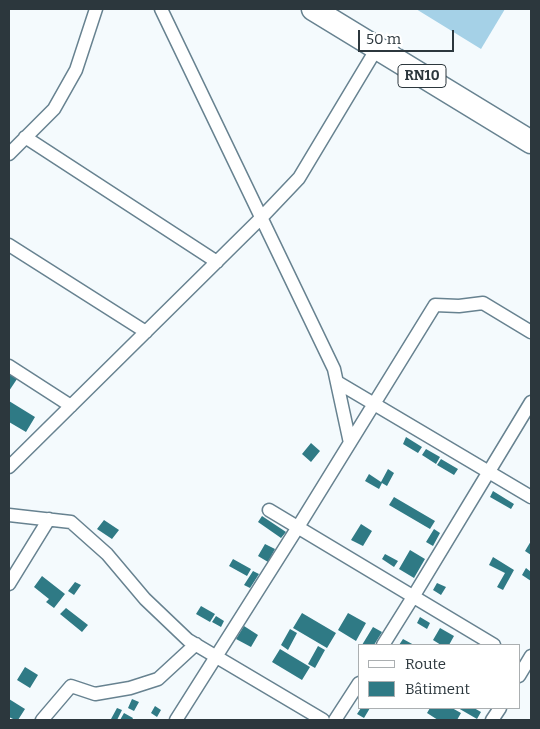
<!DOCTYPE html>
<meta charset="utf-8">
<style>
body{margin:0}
#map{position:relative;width:540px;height:729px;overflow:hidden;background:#f4fafd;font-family:Bitter,serif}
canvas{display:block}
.frame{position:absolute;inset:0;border:10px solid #2c373d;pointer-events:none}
.legend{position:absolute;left:358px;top:644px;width:162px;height:65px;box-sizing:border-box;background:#fff;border:1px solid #abafb1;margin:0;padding:6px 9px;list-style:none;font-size:15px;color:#2c373d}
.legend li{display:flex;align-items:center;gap:10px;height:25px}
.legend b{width:25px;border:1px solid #abafb1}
.scale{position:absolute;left:358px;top:30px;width:96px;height:22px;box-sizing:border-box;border:2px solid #2c373d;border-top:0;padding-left:6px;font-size:15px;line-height:18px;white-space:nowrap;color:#2c373d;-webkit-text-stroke:4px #fff;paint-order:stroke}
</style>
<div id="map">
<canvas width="540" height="729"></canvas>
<div class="frame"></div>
<ul class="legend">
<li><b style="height:6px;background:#fff"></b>Route</li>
<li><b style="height:14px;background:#2f7a85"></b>Bâtiment</li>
</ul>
<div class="scale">50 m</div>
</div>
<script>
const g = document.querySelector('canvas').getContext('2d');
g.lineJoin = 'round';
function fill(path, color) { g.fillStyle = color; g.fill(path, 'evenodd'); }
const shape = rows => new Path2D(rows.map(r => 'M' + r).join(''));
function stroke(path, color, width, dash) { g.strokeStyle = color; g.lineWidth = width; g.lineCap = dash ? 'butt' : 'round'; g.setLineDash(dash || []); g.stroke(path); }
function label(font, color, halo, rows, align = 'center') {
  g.font = font + ' Bitter,serif'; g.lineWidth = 5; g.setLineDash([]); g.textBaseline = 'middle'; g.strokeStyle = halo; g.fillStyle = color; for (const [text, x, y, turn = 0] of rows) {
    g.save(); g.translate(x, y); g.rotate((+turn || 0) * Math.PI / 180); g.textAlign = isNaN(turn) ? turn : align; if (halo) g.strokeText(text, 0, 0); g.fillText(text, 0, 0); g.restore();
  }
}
fill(shape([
 [416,9,505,9,481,49]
]), '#a5d1e7');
fill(shape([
 [9,373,17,379,9,391],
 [9,401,35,417,26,432,9,422],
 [406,437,422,447,418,453,403,444],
 [311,443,320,451,311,462,302,454],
 [426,449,440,457,436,464,422,455],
 [441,459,458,469,454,475,437,465],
 [388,469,394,473,387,486,382,483,379,489,365,481,369,474,381,482],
 [493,491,514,504,511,509,490,497],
 [394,497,435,521,430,529,389,505],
 [262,516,286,532,281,538,258,522],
 [104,520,119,530,112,539,97,529],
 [361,524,372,531,363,546,351,540],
 [434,529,440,533,433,546,426,542],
 [531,541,531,555,525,551],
 [265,544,275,549,268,562,258,556],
 [410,550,425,559,414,578,399,569],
 [385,554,398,561,394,567,382,559],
 [493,557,514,570,503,590,497,587,505,573,489,565],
 [233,559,251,569,247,576,229,566],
 [526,568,531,572,531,581,522,575],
 [253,571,259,574,250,588,244,585],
 [42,576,65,594,54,608,46,602,49,599,34,587],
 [75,582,81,585,74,595,68,591],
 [437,583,446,587,441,595,433,590],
 [201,606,215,614,210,622,196,614],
 [66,608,88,625,82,632,60,614],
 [302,613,336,633,327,648,293,628],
 [348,613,366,623,356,641,338,630],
 [216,616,224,621,221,627,212,622],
 [420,617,430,623,427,629,417,623],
 [244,626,258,635,251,647,236,639],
 [373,627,382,632,374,645,362,645],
 [440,628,454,636,449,645,441,645,433,640],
 [290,629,297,633,288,650,281,645],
 [403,639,414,645,399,645],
 [318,646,325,650,315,668,308,664],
 [280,649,310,667,302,680,272,662],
 [25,667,38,675,30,688,17,680],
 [9,699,25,709,18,720,15,720,9,717],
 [132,699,139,702,134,711,128,708],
 [155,706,161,710,157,717,151,713],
 [117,708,122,710,117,720,113,720,111,719],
 [361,708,370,708,364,718,357,714],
 [430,708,452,708,461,713,457,720,438,720,427,713],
 [458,708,474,708,481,712,477,719],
 [124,713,133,718,132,720,120,720]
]), '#2f7a85');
const street = shape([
 [161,9,334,369,350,443],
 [25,137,217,262],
 [9,154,54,109,76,70,96,9],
 [9,245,146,332],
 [9,366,71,406],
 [337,382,531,497],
 [9,467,261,218,299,178,377,48],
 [269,510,494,645],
 [9,515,71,522,107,554,145,599,188,640,323,720],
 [9,584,49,519],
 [383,645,413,597,531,402],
 [519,676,531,656],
 [42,720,71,686,95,694,130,688,158,679,196,644],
 [176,720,298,527,435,305,459,306,483,303,531,332],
 [335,720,359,683],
 [492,720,500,708]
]);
const highway = shape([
 [313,9,531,142]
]);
stroke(street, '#678290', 15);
stroke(highway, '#678290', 25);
stroke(street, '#fff', 12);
stroke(highway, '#fff', 22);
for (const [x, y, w] of [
 [422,76,48]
]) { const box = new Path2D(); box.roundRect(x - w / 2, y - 11.5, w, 23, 4); g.fillStyle = '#fff'; g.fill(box); stroke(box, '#2c373d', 1); }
label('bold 14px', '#2c373d', null, [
 ["RN10",422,76]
]);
</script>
